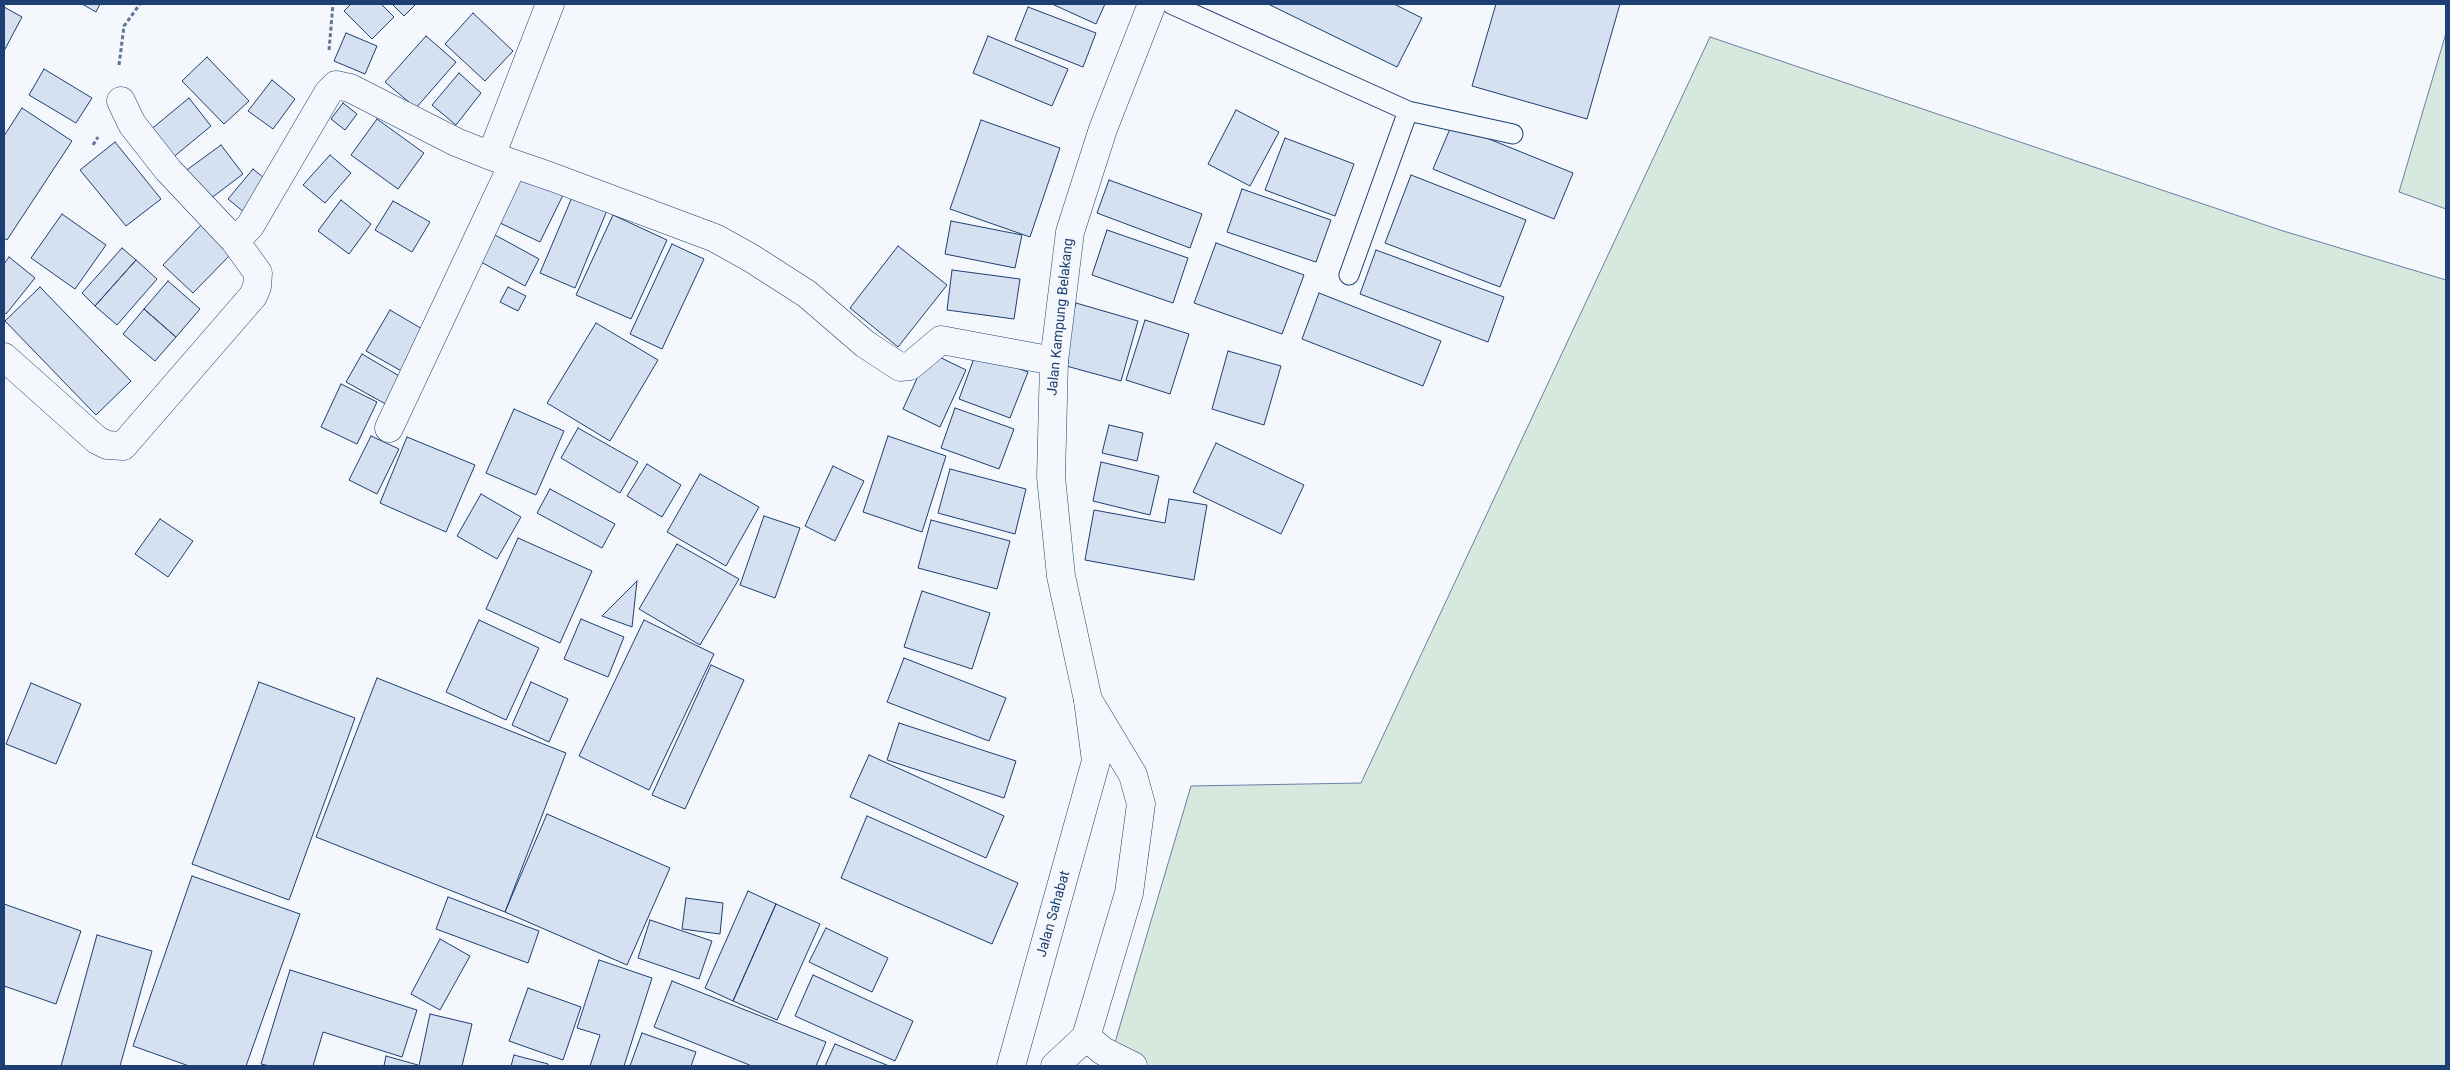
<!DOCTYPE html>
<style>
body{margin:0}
#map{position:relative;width:2450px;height:1070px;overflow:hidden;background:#f4f7fb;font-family:Roboto,sans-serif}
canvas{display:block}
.frame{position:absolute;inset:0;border:5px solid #1d3f73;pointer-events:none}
</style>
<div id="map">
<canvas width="2450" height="1070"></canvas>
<div class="frame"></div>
</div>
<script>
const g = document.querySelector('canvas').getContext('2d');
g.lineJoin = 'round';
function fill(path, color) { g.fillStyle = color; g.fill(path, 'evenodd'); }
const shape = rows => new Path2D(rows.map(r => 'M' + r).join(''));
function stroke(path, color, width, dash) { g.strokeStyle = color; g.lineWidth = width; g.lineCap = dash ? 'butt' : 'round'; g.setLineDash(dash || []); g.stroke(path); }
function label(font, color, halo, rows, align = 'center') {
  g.font = font + ' Roboto,sans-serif'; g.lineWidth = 4; g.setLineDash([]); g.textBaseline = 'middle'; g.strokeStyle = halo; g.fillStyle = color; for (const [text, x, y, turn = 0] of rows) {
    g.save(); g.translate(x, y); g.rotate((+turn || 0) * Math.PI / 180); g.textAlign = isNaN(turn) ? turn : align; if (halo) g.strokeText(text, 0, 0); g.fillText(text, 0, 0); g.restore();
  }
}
const green = shape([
 [2446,33,2446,209,2399,192,2446,33],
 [1710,37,2280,230,2446,280,2446,1066,1108,1066,1191,786,1361,783,1710,37]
]);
fill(green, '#d7e8df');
stroke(green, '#687fa3', 1);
const building = shape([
 [82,4,100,4,96,12,82,4],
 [351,4,381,4,394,17,372,39,344,11,351,4],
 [392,4,416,4,404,16,392,4],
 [1052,4,1105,4,1096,24,1052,4],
 [1268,4,1394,4,1422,18,1397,67,1268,4],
 [1496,4,1620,4,1587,119,1472,86,1496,4],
 [4,7,22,17,4,51,4,7],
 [1028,7,1096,33,1083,67,1015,40,1028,7],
 [473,13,513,51,485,81,445,44,473,13],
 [346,33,377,46,365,74,334,61,346,33],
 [426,36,456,62,416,108,385,82,426,36],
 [988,36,1068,69,1052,106,973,73,988,36],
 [207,57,249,101,224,124,182,81,207,57],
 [44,69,92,98,76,123,29,95,44,69],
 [459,73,481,93,456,125,432,105,459,73],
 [272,80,295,99,273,129,248,111,272,80],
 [189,98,211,126,171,159,149,131,189,98],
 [343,103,357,114,345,130,331,119,343,103],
 [22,108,72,141,7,240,4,238,4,136,22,108],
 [1236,110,1279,132,1250,186,1208,164,1236,110],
 [377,119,424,153,398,189,351,155,377,119],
 [981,120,1060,148,1030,237,950,209,981,120],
 [1452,124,1573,173,1554,219,1433,169,1452,124],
 [1285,138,1354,164,1335,216,1265,190,1285,138],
 [115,142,161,199,126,226,80,170,115,142],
 [221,145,243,174,206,202,184,172,221,145],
 [330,155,351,173,325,203,303,185,330,155],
 [253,169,270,183,245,213,228,199,253,169],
 [524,171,565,191,540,242,498,222,524,171],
 [1411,175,1526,220,1500,287,1385,243,1411,175],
 [1109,180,1202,214,1190,248,1097,213,1109,180],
 [576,188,610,203,575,288,540,273,576,188],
 [1242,189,1331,220,1316,262,1227,232,1242,189],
 [341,200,371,224,349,254,318,231,341,200],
 [393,201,430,222,412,252,375,230,393,201],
 [62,214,106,245,75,289,31,258,62,214],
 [613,215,667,240,631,319,576,295,613,215],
 [951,221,1022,235,1015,268,945,254,951,221],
 [204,222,234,251,193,293,163,265,204,222],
 [1107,230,1188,258,1173,303,1092,275,1107,230],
 [495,235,539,259,525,286,481,262,495,235],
 [1216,243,1304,275,1282,334,1194,303,1216,243],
 [672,244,704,259,662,349,630,334,672,244],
 [898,246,947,285,898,347,850,308,898,246],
 [122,248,136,260,95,306,82,293,122,248],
 [1376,250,1504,297,1488,342,1360,294,1376,250],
 [9,257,35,278,6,314,4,312,4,264,9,257],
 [136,260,157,279,117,325,95,306,136,260],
 [952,270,1020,279,1014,319,947,310,952,270],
 [168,281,200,309,176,337,144,309,168,281],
 [40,287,131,381,96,415,5,321,40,287],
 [508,287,526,296,518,311,500,302,508,287],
 [1319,293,1441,341,1423,386,1302,339,1319,293],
 [1076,303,1138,321,1121,381,1059,364,1076,303],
 [144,309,176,337,155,361,123,334,144,309],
 [390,310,429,333,405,373,366,351,390,310],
 [1145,320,1189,334,1170,394,1126,380,1145,320],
 [596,323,658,360,610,441,547,403,596,323],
 [1228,351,1281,366,1264,425,1212,409,1228,351],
 [929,352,966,370,940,427,903,409,929,352],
 [976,353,1028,372,1010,418,959,399,976,353],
 [362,354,406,380,391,407,346,382,362,354],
 [341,384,377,402,357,444,321,427,341,384],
 [955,408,1014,429,999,469,941,448,955,408],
 [514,409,564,431,536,495,486,473,514,409],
 [1109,425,1143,433,1137,461,1102,453,1109,425],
 [578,428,638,462,620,493,561,458,578,428],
 [371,436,399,449,377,494,349,480,371,436],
 [888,436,946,456,922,532,863,512,888,436],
 [407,437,475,465,446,532,380,503,407,437],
 [1216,443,1304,485,1281,534,1193,492,1216,443],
 [1101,462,1159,476,1150,515,1093,501,1101,462],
 [647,464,681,485,662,517,627,496,647,464],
 [833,466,864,481,835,541,805,526,833,466],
 [950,469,1026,489,1015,534,938,513,950,469],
 [700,474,759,507,726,566,667,532,700,474],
 [550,489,615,524,602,548,537,513,550,489],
 [481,494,521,517,497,559,457,536,481,494],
 [1169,499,1207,505,1194,580,1085,560,1094,510,1165,523,1169,499],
 [764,516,800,528,775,598,740,585,764,516],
 [160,519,193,541,168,577,135,554,160,519],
 [931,520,1010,541,997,589,918,568,931,520],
 [518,538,592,571,560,643,486,609,518,538],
 [677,544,739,579,700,645,639,609,677,544],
 [637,581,632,627,602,616,637,581],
 [922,591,990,613,972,669,904,647,922,591],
 [581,619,624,637,608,677,564,659,581,619],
 [479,620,539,648,506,720,446,692,479,620],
 [644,620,714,654,649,790,579,756,644,620],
 [904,658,1006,698,989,741,887,702,904,658],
 [711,665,744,680,685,809,652,795,711,665],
 [377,678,566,753,505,912,316,837,377,678],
 [259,682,355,718,289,900,192,864,259,682],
 [531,682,568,699,549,742,512,725,531,682],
 [31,683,81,704,56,764,6,744,31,683],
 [899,723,1016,761,1004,798,887,760,899,723],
 [869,755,1004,816,986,858,850,797,869,755],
 [547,814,670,868,627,965,505,912,547,814],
 [867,816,1018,883,992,944,841,878,867,816],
 [192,876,300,914,246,1066,189,1066,133,1046,192,876],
 [748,891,776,904,733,1001,705,988,748,891],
 [448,897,539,931,528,963,436,929,448,897],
 [686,898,723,903,720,934,682,929,686,898],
 [4,904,81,931,56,1004,4,986,4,904],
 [776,904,820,924,777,1020,733,1001,776,904],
 [650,920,712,941,699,979,638,958,650,920],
 [826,928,888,958,872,992,809,962,826,928],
 [97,935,152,951,120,1066,61,1066,97,935],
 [440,939,470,956,440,1010,411,994,440,939],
 [599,960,652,978,624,1066,590,1066,600,1035,577,1028,599,960],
 [290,970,417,1010,402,1057,323,1032,313,1066,270,1066,261,1064,290,970],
 [813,975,913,1021,895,1061,795,1016,813,975],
 [672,981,826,1042,816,1066,752,1066,654,1027,672,981],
 [528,988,581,1007,563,1060,509,1041,528,988],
 [430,1014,472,1024,462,1066,419,1066,430,1014],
 [642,1033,696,1052,691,1066,630,1066,642,1033],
 [835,1044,889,1066,825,1066,835,1044],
 [514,1055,548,1064,548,1066,511,1066,514,1055],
 [386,1056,418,1065,418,1066,384,1066,386,1056]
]);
fill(building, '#d5e0f0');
stroke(building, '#1d3f73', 1);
const lane = shape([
 [1171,4,1408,111,1513,134],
 [1349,275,1408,111]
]);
const street = shape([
 [550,4,491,156,552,177,715,238,751,258,807,294,865,344,900,367,910,366,941,340,1054,361],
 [121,101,132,124,168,170,235,241,250,226,328,93,336,85,350,88,456,142,491,156],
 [4,357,97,440,107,445,123,446,253,296,257,287,258,273,235,241],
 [389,428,513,164],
 [1088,700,1133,775,1141,804,1129,893,1086,1037,1103,1051,1133,1066],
 [1055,1066,1086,1037]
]);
const secondary = shape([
 [1011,1066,1096,761,1088,700,1061,576,1051,477,1054,361,1070,232,1103,129,1152,4]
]);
stroke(lane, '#1d3f73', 21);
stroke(street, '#1d3f73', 29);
stroke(secondary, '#1d3f73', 29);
stroke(shape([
 [329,50,333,4],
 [119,65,124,26,140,4],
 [93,145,98,137]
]), '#5e769c', 3, [4, 2.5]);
stroke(lane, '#f4f7fb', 19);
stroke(street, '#f4f7fb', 28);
stroke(secondary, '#f4f7fb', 28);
label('14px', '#1d3f73', '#f4f7fb', [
 ["Jalan Kampung Belakang",1061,317,-84],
 ["Jalan Sahabat",1054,914,-74]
]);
</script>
